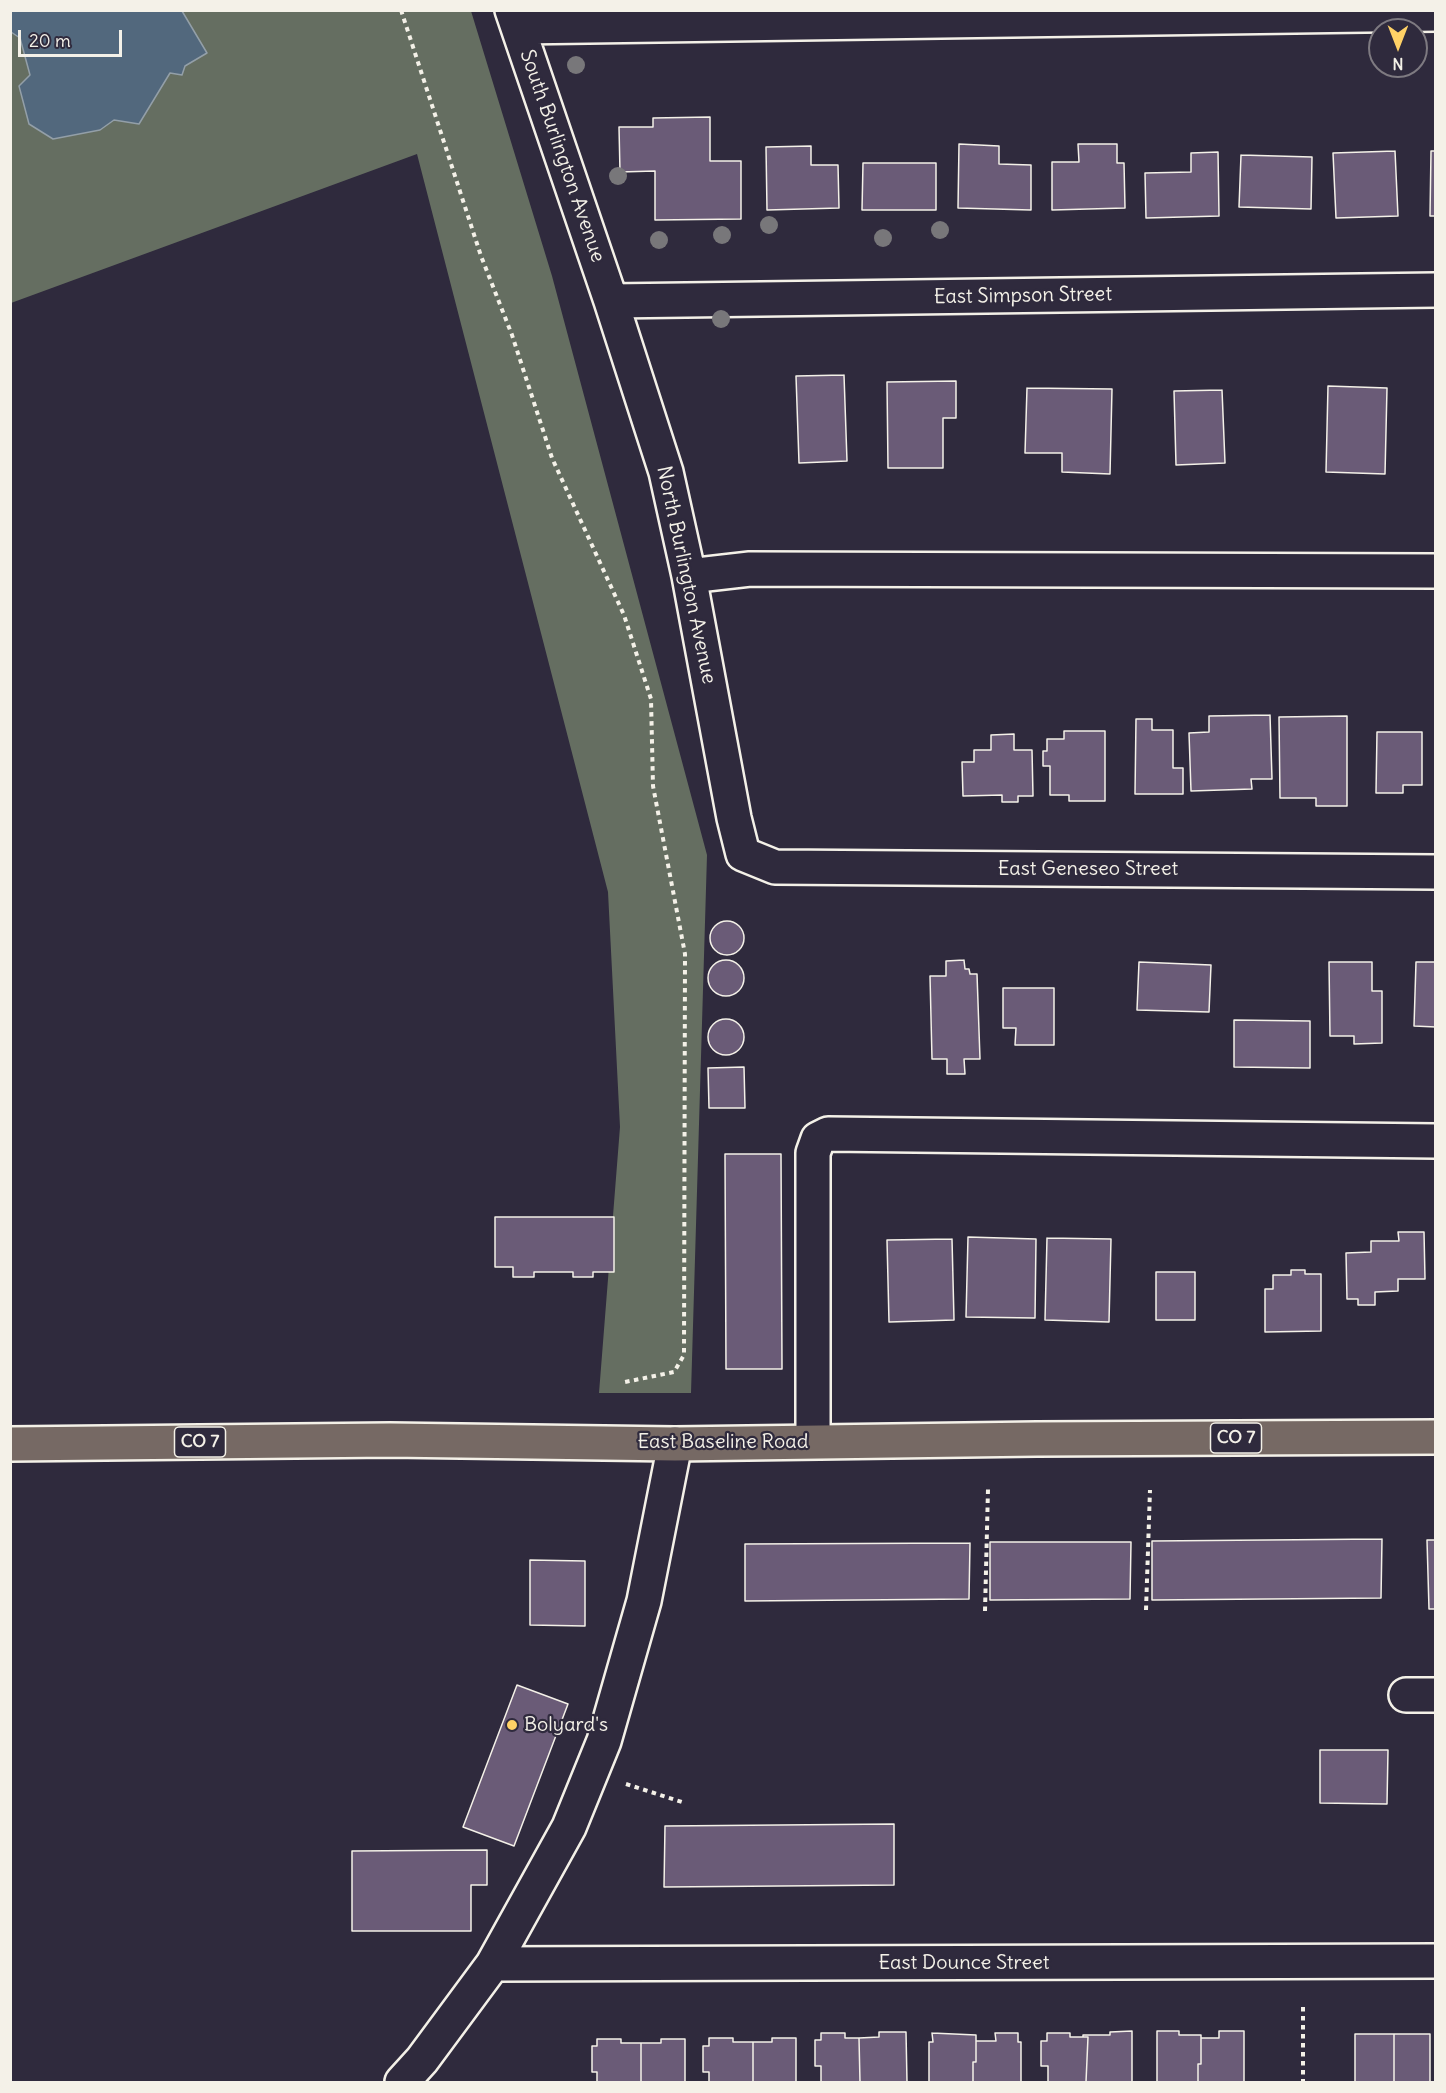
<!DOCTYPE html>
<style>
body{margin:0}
#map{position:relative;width:1446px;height:2093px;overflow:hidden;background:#2f2a3d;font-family:Delius,sans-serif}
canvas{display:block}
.frame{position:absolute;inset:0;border:12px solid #f4f1e8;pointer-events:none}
.north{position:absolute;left:1368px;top:18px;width:60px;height:60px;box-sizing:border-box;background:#2f2a3d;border:2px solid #7e7a81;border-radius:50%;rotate:180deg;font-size:16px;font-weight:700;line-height:24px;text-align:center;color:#f4f1e8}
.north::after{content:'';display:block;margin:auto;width:21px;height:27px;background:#ffd166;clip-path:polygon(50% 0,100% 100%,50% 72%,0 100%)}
.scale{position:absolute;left:18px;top:30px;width:104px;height:27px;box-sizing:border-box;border:3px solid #f4f1e8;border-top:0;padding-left:8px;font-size:18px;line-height:21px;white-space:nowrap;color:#f4f1e8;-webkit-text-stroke:4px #2f2a3d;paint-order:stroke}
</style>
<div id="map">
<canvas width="1446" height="2093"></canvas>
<div class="frame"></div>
<div class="north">N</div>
<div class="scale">20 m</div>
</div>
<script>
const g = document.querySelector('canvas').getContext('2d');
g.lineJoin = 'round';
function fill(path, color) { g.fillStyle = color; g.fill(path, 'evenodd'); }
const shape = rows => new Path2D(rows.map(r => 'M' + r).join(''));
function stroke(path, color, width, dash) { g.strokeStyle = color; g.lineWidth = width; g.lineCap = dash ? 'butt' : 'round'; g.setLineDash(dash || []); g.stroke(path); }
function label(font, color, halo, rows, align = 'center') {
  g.font = font + ' Delius,sans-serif'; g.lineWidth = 4.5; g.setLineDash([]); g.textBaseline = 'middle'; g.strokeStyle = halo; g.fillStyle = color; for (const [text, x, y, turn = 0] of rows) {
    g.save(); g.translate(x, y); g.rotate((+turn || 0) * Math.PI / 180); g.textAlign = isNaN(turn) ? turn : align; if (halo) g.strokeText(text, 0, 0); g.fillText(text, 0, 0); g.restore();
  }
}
fill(shape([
 [11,11,471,11,552,276,707,855,691,1393,599,1393,620,1127,608,892,417,154,11,303]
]), '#656e61');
const water = shape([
 [11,10,182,11,207,53,185,66,182,75,170,73,139,124,114,120,100,130,53,139,29,124,19,86,30,75,20,38,11,32,11,10]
]);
fill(water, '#52687d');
stroke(water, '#939fa8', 1.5);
const building = shape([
 [710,117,710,161,741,161,741,219,655,220,655,171,620,172,619,127,653,127,653,118,710,117],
 [959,144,999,146,999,164,1031,165,1031,210,958,208,959,144],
 [1078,144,1117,144,1117,163,1124,163,1125,208,1052,210,1052,162,1079,162,1078,144],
 [811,146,811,165,838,165,839,208,767,210,766,147,811,146],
 [1395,151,1398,216,1336,218,1333,153,1395,151],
 [1431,151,1436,151,1436,216,1430,216,1431,151],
 [1218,152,1219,216,1146,218,1145,173,1191,172,1191,153,1218,152],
 [1241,155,1312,157,1311,209,1239,207,1241,155],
 [863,163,936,163,936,210,862,210,863,163],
 [844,375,847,461,799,463,796,376,844,375],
 [956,381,956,418,943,418,943,468,888,468,887,382,956,381],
 [1328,386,1387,388,1385,474,1326,472,1328,386],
 [1027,388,1112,389,1110,474,1062,472,1062,453,1025,453,1027,388],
 [1222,390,1225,463,1176,465,1174,391,1222,390],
 [1270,715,1272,779,1251,779,1252,789,1191,791,1189,733,1209,732,1209,716,1270,715],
 [1347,716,1347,806,1316,806,1316,798,1280,798,1279,717,1347,716],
 [1136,719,1152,719,1152,730,1173,730,1173,768,1183,768,1183,794,1135,794,1136,719],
 [1064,731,1105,731,1105,801,1069,801,1069,795,1050,795,1050,766,1043,766,1043,751,1047,751,1047,739,1064,739,1064,731],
 [1377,732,1422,732,1422,785,1403,785,1403,793,1376,793,1377,732],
 [1014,734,1014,750,1032,750,1033,796,1018,796,1018,802,1002,802,1002,795,963,796,962,762,974,762,974,750,991,750,991,735,1014,734],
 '710 938a17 17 0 1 1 34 0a17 17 0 1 1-34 0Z',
 [964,960,965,969,969,969,970,974,977,974,980,1059,964,1059,965,1074,947,1074,947,1059,932,1059,930,976,946,976,946,961,964,960],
 '708 978a18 18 0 1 1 36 0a18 18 0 1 1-36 0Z',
 [1139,962,1211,965,1209,1012,1137,1010,1139,962],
 [1329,962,1372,962,1372,991,1382,991,1382,1043,1354,1044,1354,1036,1330,1036,1329,962],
 [1416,962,1436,962,1436,1027,1414,1026,1416,962],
 [1003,988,1054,988,1054,1045,1015,1045,1016,1028,1003,1028,1003,988],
 '708 1037a18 18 0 1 1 36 0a18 18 0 1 1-36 0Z',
 [1234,1020,1310,1021,1310,1068,1234,1067,1234,1020],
 [744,1067,745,1108,709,1108,708,1068,744,1067],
 [725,1154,781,1154,782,1369,726,1369,725,1154],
 [495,1217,614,1217,614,1272,593,1272,593,1277,573,1277,573,1272,534,1272,534,1277,513,1277,513,1267,495,1267,495,1217],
 [1398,1232,1424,1232,1425,1279,1398,1279,1398,1291,1375,1292,1375,1305,1358,1305,1358,1299,1347,1299,1346,1253,1371,1252,1371,1241,1399,1241,1398,1232],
 [968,1237,1036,1239,1035,1318,966,1317,968,1237],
 [1047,1238,1111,1239,1109,1322,1045,1320,1047,1238],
 [952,1239,954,1320,889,1322,887,1240,952,1239],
 [1291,1270,1305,1270,1305,1274,1321,1274,1321,1331,1265,1332,1265,1289,1273,1289,1273,1275,1291,1275,1291,1270],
 [1156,1272,1195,1272,1195,1320,1156,1320,1156,1272],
 [1382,1539,1381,1598,1152,1600,1152,1541,1382,1539],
 [1427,1540,1436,1540,1436,1609,1429,1609,1427,1540],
 [990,1542,1131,1542,1130,1599,990,1600,990,1542],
 [970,1543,969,1599,745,1601,745,1544,970,1543],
 [530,1560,585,1561,585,1626,530,1625,530,1560],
 [517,1685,568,1704,514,1846,463,1827,517,1685],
 [1320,1750,1388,1750,1387,1804,1320,1803,1320,1750],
 [894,1824,894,1885,664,1887,665,1826,894,1824],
 [487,1850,487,1885,471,1885,471,1931,352,1931,352,1851,487,1850],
 [1132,2031,1132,2082,1086,2082,1088,2037,1083,2037,1083,2035,1110,2035,1110,2032,1132,2031],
 [1157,2031,1179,2031,1179,2035,1201,2035,1201,2064,1198,2064,1198,2082,1157,2082,1157,2031],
 [1219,2031,1244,2031,1244,2082,1198,2082,1198,2064,1201,2064,1201,2038,1219,2038,1219,2031],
 [879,2032,906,2032,907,2082,860,2082,859,2038,879,2037,879,2032],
 [821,2033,845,2033,845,2038,859,2038,860,2082,821,2082,821,2066,815,2066,815,2040,821,2040,821,2033],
 [932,2033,976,2035,976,2062,973,2062,973,2082,929,2082,929,2042,933,2042,932,2033],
 [995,2033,1018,2033,1018,2042,1021,2042,1021,2082,973,2082,973,2062,976,2062,976,2041,996,2041,995,2033],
 [1047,2033,1070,2033,1070,2037,1088,2037,1086,2082,1048,2082,1048,2066,1041,2066,1041,2041,1047,2041,1047,2033],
 [1355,2034,1394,2034,1394,2082,1355,2082,1355,2034],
 [1394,2034,1430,2034,1430,2082,1394,2082,1394,2034],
 [709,2038,733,2038,733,2042,753,2042,753,2082,709,2082,709,2072,703,2072,703,2046,709,2046,709,2038],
 [772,2038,796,2038,796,2082,753,2082,753,2042,772,2042,772,2038],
 [597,2039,621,2039,621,2043,641,2043,641,2082,597,2082,597,2072,592,2072,592,2046,597,2046,597,2039],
 [661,2039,685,2039,685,2082,641,2082,641,2043,661,2043,661,2039]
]);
fill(building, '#6a5b77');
stroke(building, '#f4f1e8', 1.5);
const minor = shape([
 [512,10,611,301,666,472,689,576,734,818,743,854,775,867,1436,872],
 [518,27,1436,14],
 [611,301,1436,290],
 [689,576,750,569,1436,571],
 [813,1441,813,1153,818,1139,828,1134,1436,1141],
 [1406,1695,1436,1695],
 [493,1964,1436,1961],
 [402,2082,422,2060,493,1964,569,1827,604,1741,644,1601,675,1444]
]);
const major = shape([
 [10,1444,390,1440,675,1444,1037,1439,1436,1437]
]);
stroke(minor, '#f4f1e8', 38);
stroke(major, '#f4f1e8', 38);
stroke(shape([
 [401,10,481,256,512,335,552,458,624,615,651,699,653,786,685,954,684,1355,674,1372,625,1382],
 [1146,1610,1150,1490],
 [985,1611,988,1489],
 [626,1784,685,1803],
 [1303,2007,1303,2082]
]), '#f4f1e8', 4, [4.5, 4.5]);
stroke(minor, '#2f2a3d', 33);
stroke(major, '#766964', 33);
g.fillStyle = '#78777a';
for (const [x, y] of [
 [576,65],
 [618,176],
 [769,225],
 [940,230],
 [722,235],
 [883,238],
 [659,240],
 [721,319]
]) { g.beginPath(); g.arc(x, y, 9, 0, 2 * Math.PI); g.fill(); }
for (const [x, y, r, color] of [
 [512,1725,6,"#ffd166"]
]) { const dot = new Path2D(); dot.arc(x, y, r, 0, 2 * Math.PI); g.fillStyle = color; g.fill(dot); stroke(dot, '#2f2a3d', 2); }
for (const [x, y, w] of [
 [1236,1438,51],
 [200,1442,51]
]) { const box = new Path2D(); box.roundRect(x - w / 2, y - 15, w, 30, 4.5); g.fillStyle = '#2f2a3d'; g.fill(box); stroke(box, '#f4f1e8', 1.5); }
label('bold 18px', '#f4f1e8', null, [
 ["CO 7",1236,1438],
 ["CO 7",200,1442]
]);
label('20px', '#f4f1e8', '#2f2a3d', [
 ["South Burlington Avenue",562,156,71],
 ["East Simpson Street",1023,296,-1],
 ["North Burlington Avenue",686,575,78],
 ["East Geneseo Street",1088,869],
 ["East Baseline Road",723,1442],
 ["East Dounce Street",964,1963]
]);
label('20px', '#f4f1e8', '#2f2a3d', [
 ["Bolyard's",524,1725]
], 'left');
</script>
